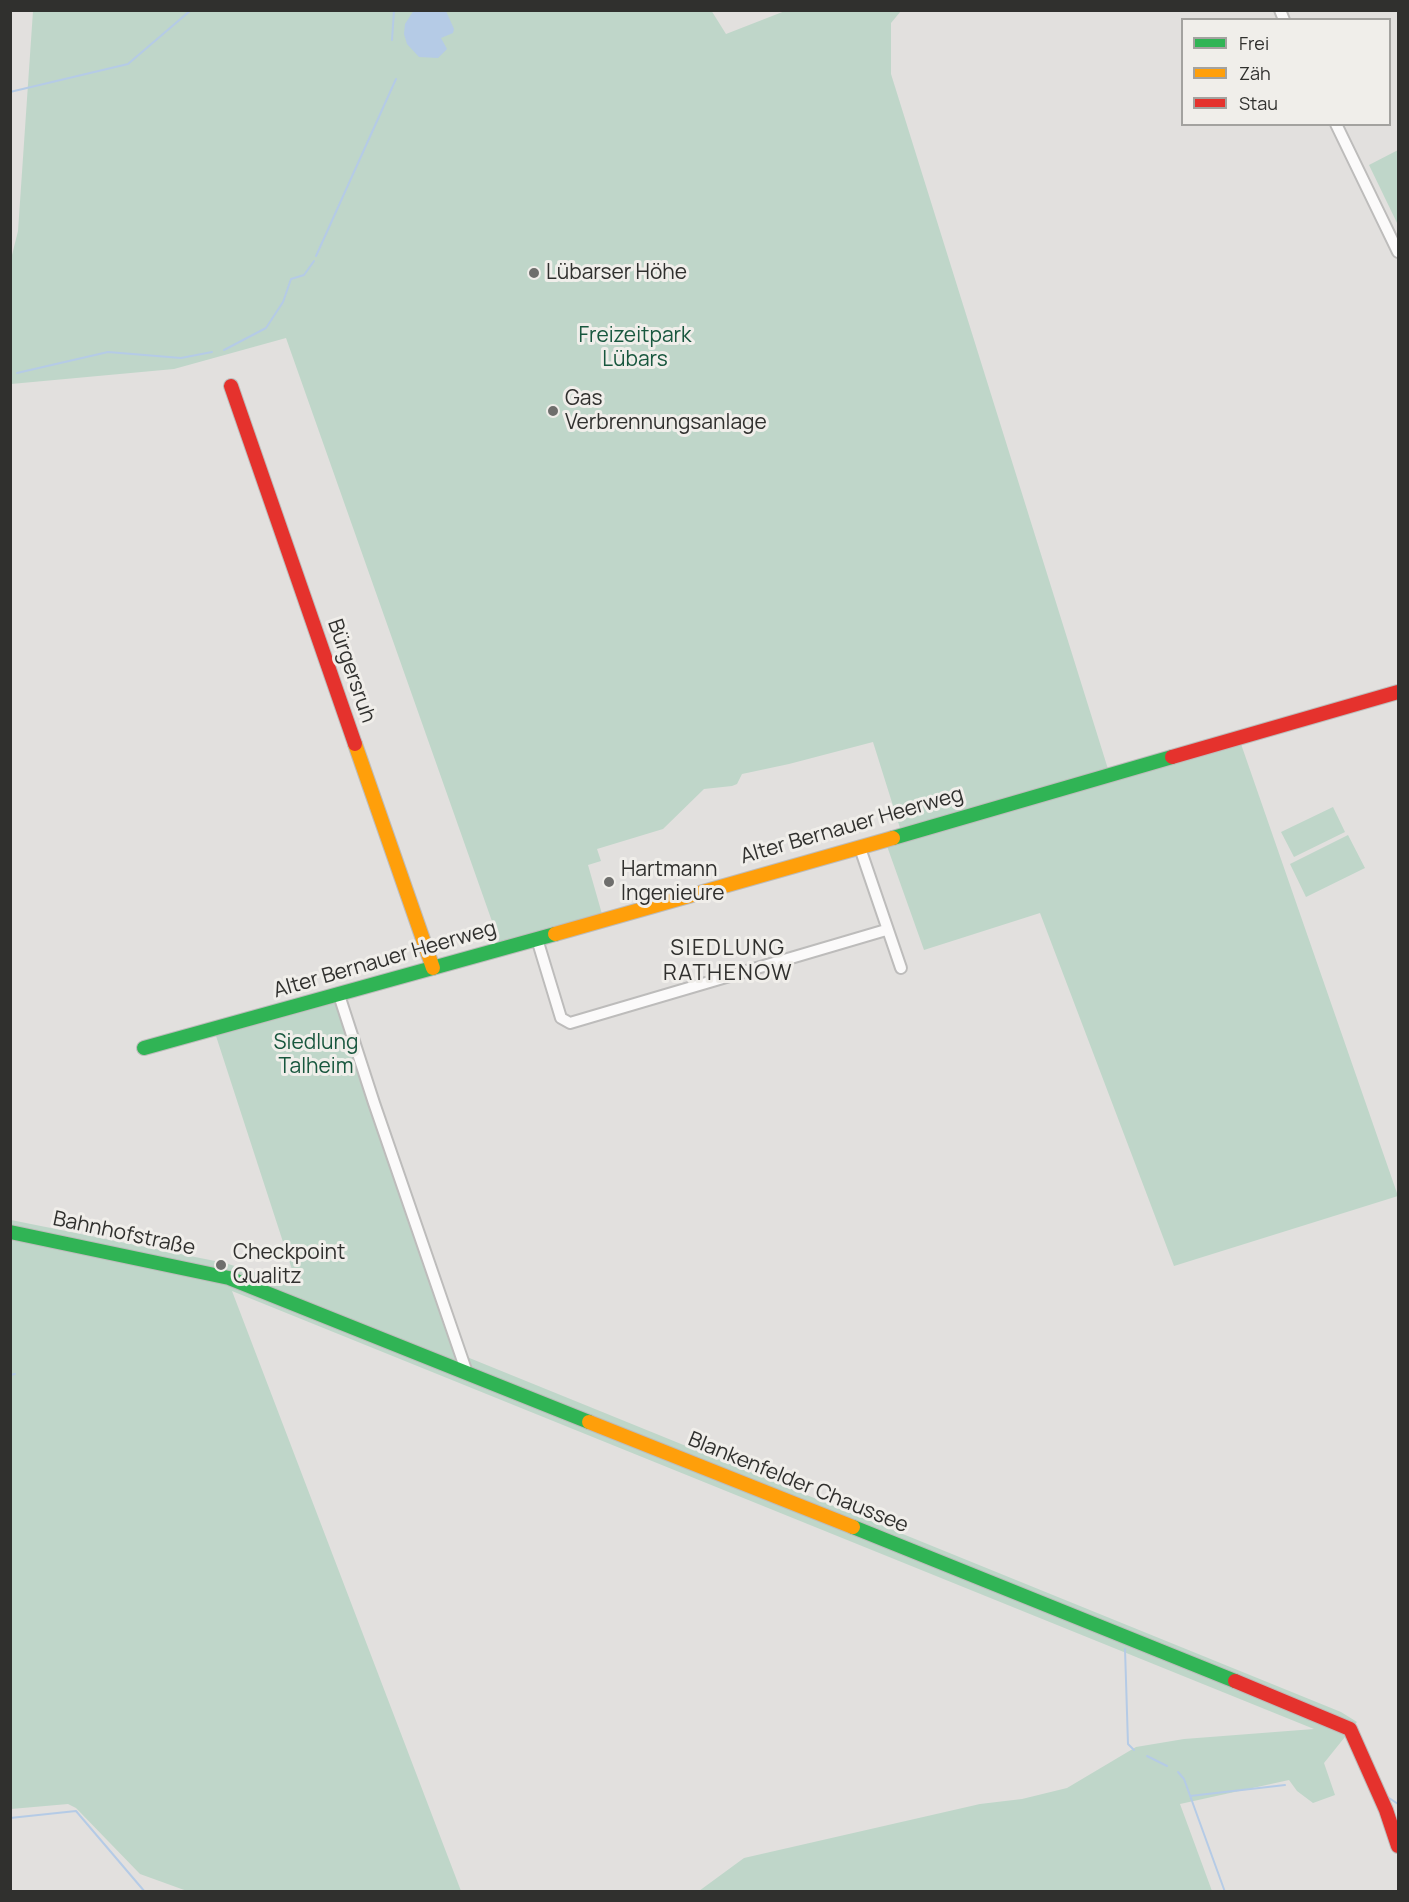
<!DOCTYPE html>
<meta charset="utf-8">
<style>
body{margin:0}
#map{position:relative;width:1409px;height:1902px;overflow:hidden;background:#e2e0de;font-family:Manrope,sans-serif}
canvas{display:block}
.frame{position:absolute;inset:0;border:12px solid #30302e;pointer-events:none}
.legend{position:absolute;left:1181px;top:18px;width:210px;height:108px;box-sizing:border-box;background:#f0eeea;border:2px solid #a3a29f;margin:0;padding:8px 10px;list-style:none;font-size:18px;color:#30302e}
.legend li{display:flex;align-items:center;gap:12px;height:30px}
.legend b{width:30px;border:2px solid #a3a29f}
</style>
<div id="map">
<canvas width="1409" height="1902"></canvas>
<div class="frame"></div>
<ul class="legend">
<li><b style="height:8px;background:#30b455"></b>Frei</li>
<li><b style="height:8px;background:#ff9f0a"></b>Zäh</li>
<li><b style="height:8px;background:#e5322d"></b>Stau</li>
</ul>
</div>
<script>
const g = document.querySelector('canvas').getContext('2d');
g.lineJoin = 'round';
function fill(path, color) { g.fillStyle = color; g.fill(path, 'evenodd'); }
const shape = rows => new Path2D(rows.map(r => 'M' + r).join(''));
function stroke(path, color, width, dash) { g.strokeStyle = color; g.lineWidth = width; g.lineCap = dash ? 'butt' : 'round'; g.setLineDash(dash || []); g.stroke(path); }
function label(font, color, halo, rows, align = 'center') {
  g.font = font + ' Manrope,sans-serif'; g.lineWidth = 6; g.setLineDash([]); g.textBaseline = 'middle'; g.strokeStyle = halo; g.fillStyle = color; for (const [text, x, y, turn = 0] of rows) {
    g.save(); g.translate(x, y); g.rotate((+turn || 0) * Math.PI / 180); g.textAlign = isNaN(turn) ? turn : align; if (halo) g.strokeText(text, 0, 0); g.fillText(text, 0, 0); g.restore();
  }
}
fill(shape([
 [711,10,726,34,785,11,901,11,891,23,891,74,1108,769,900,828,873,742,789,764,742,774,737,784,732,786,704,789,663,829,597,849,601,861,588,865,602,914,500,944,286,338,174,369,11,384,11,259,18,231,33,11],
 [1398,150,1398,225,1369,165],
 [1241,744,1398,1196,1174,1266,1040,913,924,950,887,846],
 [1333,807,1345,832,1294,857,1281,832],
 [1348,835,1365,868,1306,897,1290,864],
 [342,1001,462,1355,1341,1712,1357,1722,1324,1763,1335,1795,1313,1803,1297,1791,1289,1780,1180,1804,1212,1891,699,1891,744,1858,980,1804,1022,1799,1067,1788,1136,1747,1184,1739,1314,1729,232,1291,461,1891,187,1891,140,1874,76,1808,68,1804,11,1809,11,1220,225,1263,297,1285,216,1036]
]), '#bfd6c9');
fill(shape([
 [414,10,446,11,454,29,453,33,441,38,447,49,438,58,419,57,407,44,404,34,405,24]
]), '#b5cbe6');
stroke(shape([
 [392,40,394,10],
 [10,92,128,64,191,10],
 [316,256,396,79],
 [224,350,266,328,283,302,291,279,304,275,314,261],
 [17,373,108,352,181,358,212,352],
 [10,1375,15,1374],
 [1125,1649,1128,1744,1134,1750],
 [1147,1756,1167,1766],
 [1178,1772,1184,1779,1225,1892],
 [1190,1796,1285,1785],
 [1386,1796,1398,1804],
 [10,1818,76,1811,145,1892]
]), '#b5cbe6', 2);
const street = shape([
 [1280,10,1284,20],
 [1336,124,1398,252],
 [861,851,901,968],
 [537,939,561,1018,570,1023,886,930],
 [339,995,374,1103,466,1370]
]);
const fast = shape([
 [893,838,1172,757],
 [144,1048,555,934],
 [10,1232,229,1278,589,1422],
 [853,1527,1235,1681]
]);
const slow = shape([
 [355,744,433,968],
 [555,934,893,838],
 [589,1422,853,1527]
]);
const jam = shape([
 [231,386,355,744],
 [1172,757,1398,692],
 [1235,1681,1350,1729,1386,1810,1398,1846]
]);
stroke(street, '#bdbcbb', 14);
stroke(fast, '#bdbcbb', 16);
stroke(slow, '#bdbcbb', 16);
stroke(jam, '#bdbcbb', 16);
stroke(street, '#fbfafa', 10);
stroke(fast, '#30b455', 14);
stroke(slow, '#ff9f0a', 14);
stroke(jam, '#e5322d', 14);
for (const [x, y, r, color] of [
 [534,273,6,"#6e6e6c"],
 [553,411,6,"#6e6e6c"],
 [609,882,6,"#6e6e6c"],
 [221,1265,6,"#6e6e6c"]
]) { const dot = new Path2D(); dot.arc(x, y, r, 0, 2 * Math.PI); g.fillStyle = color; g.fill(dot); stroke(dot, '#f0eeea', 2); }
label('21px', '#30302e', '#f0eeea', [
 ["Lübarser Höhe",546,273],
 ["Gas",565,399],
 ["Verbrennungsanlage",565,423],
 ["Hartmann",621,870],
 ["Ingenieure",621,894],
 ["Checkpoint",233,1253],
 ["Qualitz",233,1277]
], 'left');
label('21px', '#18573e', '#f0eeea', [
 ["Freizeitpark",635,336],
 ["Lübars",635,360],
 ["Siedlung",316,1043],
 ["Talheim",316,1067]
]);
label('21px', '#30302e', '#f0eeea', [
 ["Bürgersruh",351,671,71],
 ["Alter Bernauer Heerweg",852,826,-16],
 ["Alter Bernauer Heerweg",385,960,-16],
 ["Bahnhofstraße",124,1234,12],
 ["Blankenfelder Chaussee",798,1483,22]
]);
g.letterSpacing = '1.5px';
label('22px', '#30302e', '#f0eeea', [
 ["SIEDLUNG",728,949],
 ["RATHENOW",728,974]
]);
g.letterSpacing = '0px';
</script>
